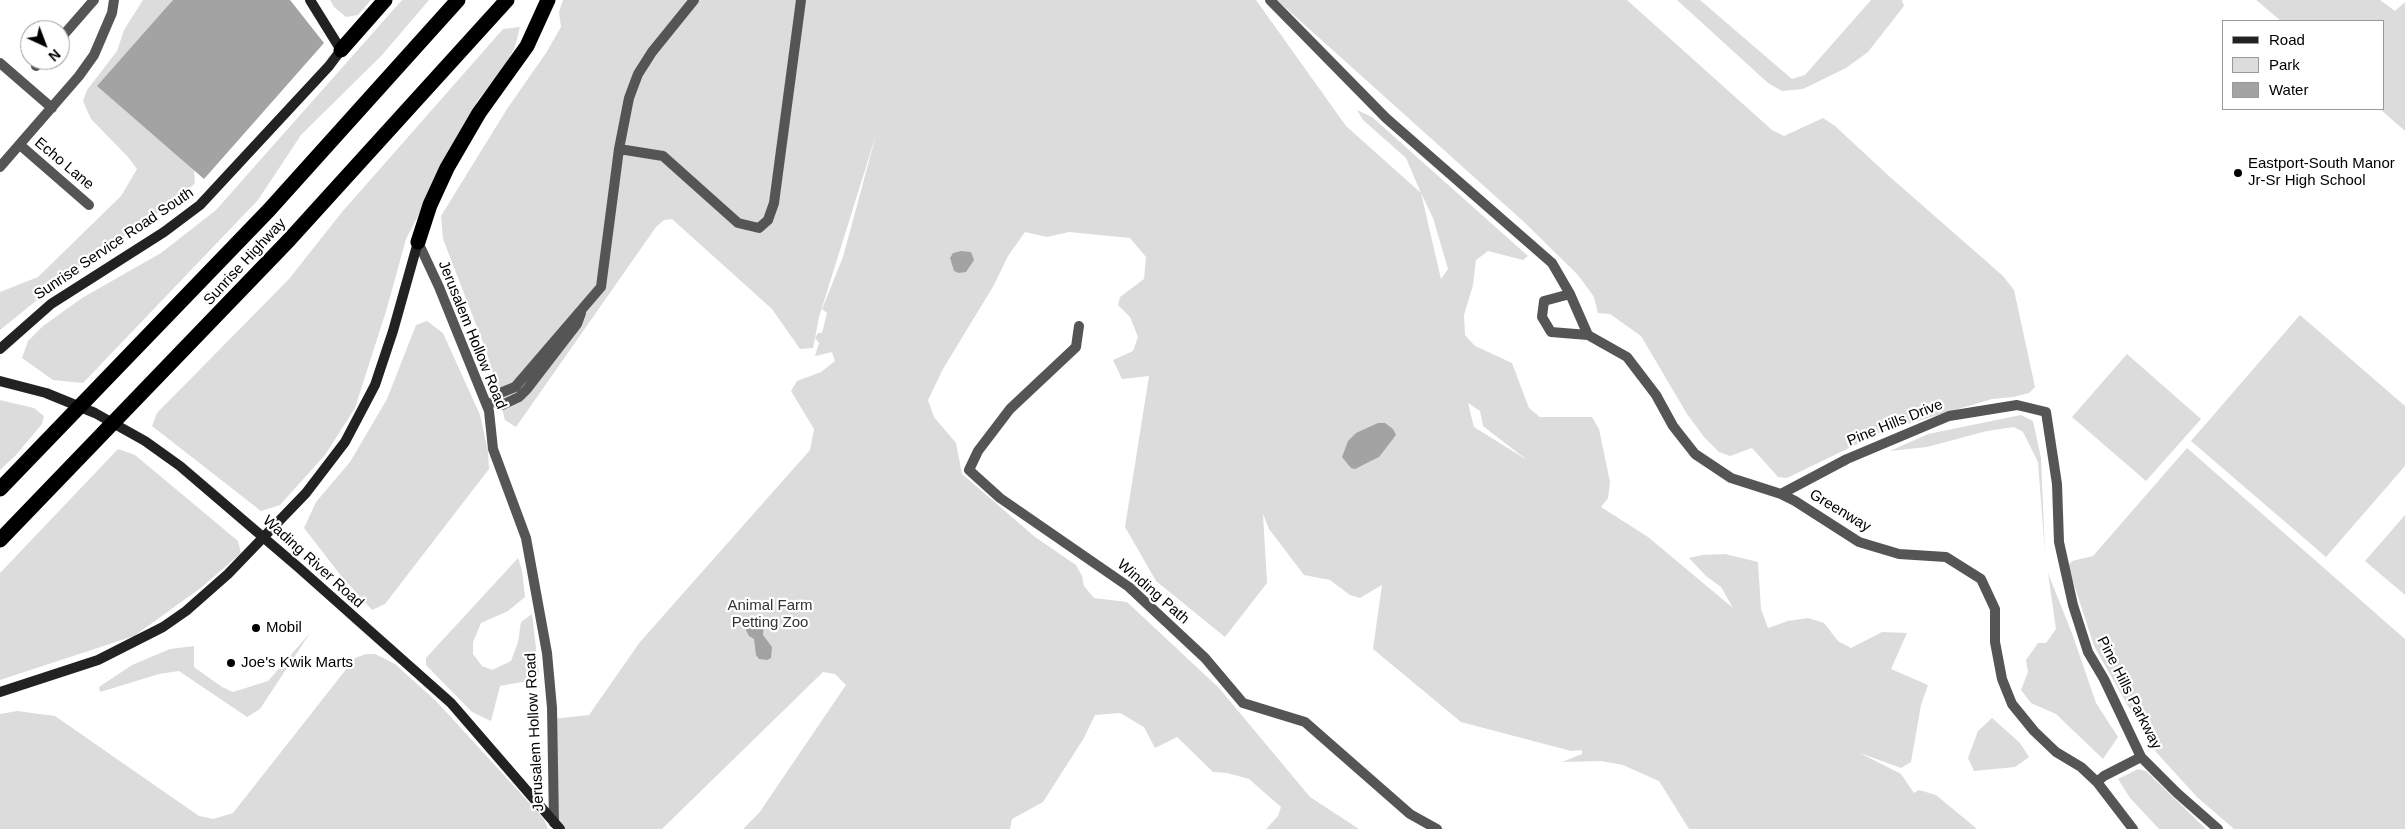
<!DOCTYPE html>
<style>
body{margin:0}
#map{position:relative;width:2405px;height:829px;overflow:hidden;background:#fff;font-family:Arial,sans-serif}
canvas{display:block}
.legend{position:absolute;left:2222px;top:20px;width:162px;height:90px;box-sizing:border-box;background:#fff;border:1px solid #999;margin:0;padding:6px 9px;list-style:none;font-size:15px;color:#000}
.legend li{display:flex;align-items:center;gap:10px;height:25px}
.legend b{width:25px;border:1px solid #999}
.north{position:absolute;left:20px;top:20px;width:50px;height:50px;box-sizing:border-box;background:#fff;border:1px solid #999;border-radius:50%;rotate:137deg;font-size:14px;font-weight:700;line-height:20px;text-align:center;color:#000}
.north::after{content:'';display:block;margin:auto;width:18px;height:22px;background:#000;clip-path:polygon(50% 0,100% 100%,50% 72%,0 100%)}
</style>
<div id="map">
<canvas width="2405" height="829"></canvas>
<ul class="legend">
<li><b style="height:6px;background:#222"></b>Road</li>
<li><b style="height:14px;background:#dcdcdc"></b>Park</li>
<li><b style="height:14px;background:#a3a3a3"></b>Water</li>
</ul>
<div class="north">N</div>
</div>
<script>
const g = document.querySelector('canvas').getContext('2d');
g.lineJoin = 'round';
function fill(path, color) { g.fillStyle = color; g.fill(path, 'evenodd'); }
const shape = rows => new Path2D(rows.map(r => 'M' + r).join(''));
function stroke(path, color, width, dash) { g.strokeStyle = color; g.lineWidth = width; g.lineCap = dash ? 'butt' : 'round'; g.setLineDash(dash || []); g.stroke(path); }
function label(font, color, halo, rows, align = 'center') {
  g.font = font + ' Arial,sans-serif'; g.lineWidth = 4.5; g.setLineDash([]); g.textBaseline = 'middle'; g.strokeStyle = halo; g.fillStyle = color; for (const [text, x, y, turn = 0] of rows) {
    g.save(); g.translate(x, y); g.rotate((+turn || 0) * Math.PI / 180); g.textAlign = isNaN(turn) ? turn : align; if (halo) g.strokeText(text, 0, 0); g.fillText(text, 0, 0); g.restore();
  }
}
fill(shape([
 [143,0,207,0,193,158,195,183,180,198,78,267,0,330,0,292,38,277,121,196,137,169,128,157,91,119,83,101,87,90,117,51,124,30],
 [330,0,371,0,358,15,346,17,334,7],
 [402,0,429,0,382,55,301,135,258,200,83,383,53,380,22,358,28,341,43,326,82,298,161,253,216,210],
 [563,0,1256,0,1346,126,1421,193,1406,158,1363,120,1357,110,1372,117,1528,256,1523,260,1488,251,1476,260,1473,285,1464,315,1465,335,1475,346,1512,363,1529,408,1540,417,1592,417,1599,429,1610,482,1608,498,1601,507,1648,537,1733,608,1721,587,1706,576,1689,558,1702,555,1725,554,1758,562,1761,609,1768,628,1788,621,1808,618,1824,623,1838,641,1851,648,1882,632,1907,633,1891,669,1928,685,1921,705,1911,762,1901,768,1860,753,1901,774,1914,793,1919,790,1936,795,1977,829,1689,829,1659,781,1623,765,1601,761,1562,762,1582,754,1582,750,1571,751,1461,722,1373,649,1382,585,1360,598,1350,595,1330,580,1304,575,1269,529,1263,514,1267,583,1225,637,1156,581,1125,527,1149,376,1122,379,1113,360,1133,351,1138,337,1130,317,1118,305,1120,297,1144,279,1146,257,1130,238,1069,232,1047,237,1025,232,1008,256,994,285,943,369,928,400,934,417,956,443,962,474,1035,537,1076,565,1082,576,1084,586,1094,598,1127,602,1219,688,1310,797,1359,829,1266,829,1278,816,1281,807,1249,779,1227,773,1213,772,1177,737,1155,748,1144,727,1120,713,1095,715,1084,738,1043,802,1012,819,1010,829,743,829,759,813,846,685,835,674,823,672,662,829,560,829,555,824,552,719,589,715,640,642,810,450,814,429,791,391,797,381,821,372,835,361,832,352,815,356,819,343,815,338,813,348,800,349,772,309,672,219,664,220,656,227,516,427,505,420,487,353,443,239,441,216,507,109,546,53,561,27,559,12],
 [876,135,843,257,822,309,827,313,822,333,818,333,815,338,819,317],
 [1421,193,1433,218,1448,269,1441,279],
 [1468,403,1480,411,1483,426,1527,460,1474,427],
 [1277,0,1627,0,1772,130,1784,136,1823,118,1835,126,1890,177,2003,276,2014,290,2035,387,2029,393,2013,397,1992,399,1884,431,1787,478,1778,477,1752,448,1730,456,1719,452,1704,437,1687,414,1641,336,1610,314,1598,313,1594,297,1578,275,1524,222],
 [1677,0,1700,0,1792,79,1805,75,1871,0,1902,0,1904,6,1868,52,1846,68,1803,89,1782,91,1768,83],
 [2256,0,2380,0,2395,11,2405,2,2405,131,2380,109,2384,109,2384,21,2281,21],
 [520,27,515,47,505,66,478,100,406,239,387,308,355,408,325,455,280,505,261,511,152,426,157,413,289,279,342,212,503,29],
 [2300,315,2405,406,2405,466,2326,557,2191,441],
 [427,321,443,333,480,415,488,451,489,469,385,604,372,610,342,577,304,528,316,502,350,462,387,399,416,325],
 [2127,354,2201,419,2146,481,2072,417],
 [0,400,34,408,44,416,42,424,16,455,0,470],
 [2021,415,2033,421,2041,458,2045,554,2038,462,2023,432,2014,427,1987,431,1927,447,1890,451,1928,434],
 [2187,448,2405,639,2405,829,2234,829,2197,797,2156,752,2136,720,2094,646,2068,566,2072,561,2093,556],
 [118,449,135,455,238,541,241,553,202,587,134,636,0,680,0,573],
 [2405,515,2405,595,2365,561],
 [518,558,522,570,525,597,508,611,481,623,473,642,473,654,482,666,492,670,511,661,518,642,521,622,532,614,539,674,533,680,500,686,491,721,472,712,426,665,426,658],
 [2048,573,2073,636,2096,703,2118,737,2103,759,2056,714,2031,703,2021,690,2028,672,2026,660,2038,643,2046,643,2056,629],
 [310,633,260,709,247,717,179,671,159,674,100,692,99,687,132,665,170,649,194,646,194,667,222,687,233,692,268,681],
 [366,654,375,654,395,664,437,702,544,819,548,829,0,829,0,714,17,711,55,716,199,816,213,819,233,813,355,658],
 [1992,718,2020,743,2029,757,2015,767,1974,771,1968,758,1978,731],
 [2138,769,2146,771,2206,829,2159,829,2130,798,2118,779]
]), '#dcdcdc');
fill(shape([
 [173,0,290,0,324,43,204,179,97,86],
 [961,251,971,252,974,260,966,272,959,273,954,271,950,258,953,253],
 [1378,423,1385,423,1393,429,1396,435,1379,457,1355,469,1351,468,1342,457,1348,441,1356,433],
 [756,615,764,622,763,635,772,647,771,658,767,660,759,659,756,655,754,639,749,636,744,626,747,620]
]), '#a3a3a3');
stroke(shape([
 [1270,0,1386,118,1552,263,1570,294],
 [60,39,94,0],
 [0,63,52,108],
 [36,66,41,60],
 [20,145,89,205],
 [619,149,663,156,738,223,759,228,768,220,774,203,801,0],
 [0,167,79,76,94,55,112,13,114,0],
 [418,242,439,287,489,411,493,449,526,538,547,653,552,708,554,823],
 [1079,326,1076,347,1010,409,978,451,969,470,1000,498,1129,587,1205,658,1243,703,1305,722,1410,814,1437,829],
 [1588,335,1570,294,1544,301,1542,317,1551,332,1588,335,1627,357,1656,395,1673,426,1695,454,1731,478,1781,494,1795,501,1859,542,1899,554,1946,557,1981,579,1995,609,1995,642,2002,679,2012,704,2034,731,2056,752,2081,767,2097,782],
 [493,402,502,405,519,397,527,389,577,324,581,313],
 [487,405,493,402,500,393,515,387,601,287,619,149,629,98,638,74,652,52,694,0],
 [1781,494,1847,459,1949,416,2017,405,2046,412,2057,484,2059,542,2073,605,2088,652,2104,679,2141,757,2177,793,2218,829],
 [2133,829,2097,782,2104,776,2141,757]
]), '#555', 10);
stroke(shape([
 [0,349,51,304,164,232,200,205,329,66,341,50,310,0],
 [0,381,46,393,95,413,145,441,180,466,298,567,451,703,560,829],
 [0,692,98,660,163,627,186,611,228,574,306,493,345,442,375,385,393,331,418,242]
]), '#222', 10);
stroke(shape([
 [341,50,385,0],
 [418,242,430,205,447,168,479,113,527,46,548,0],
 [0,489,269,210,458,0],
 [0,540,289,240,507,0]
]), '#000', 15);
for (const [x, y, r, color] of [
 [2238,173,5,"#000"],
 [256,628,5,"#000"],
 [231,663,5,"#000"]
]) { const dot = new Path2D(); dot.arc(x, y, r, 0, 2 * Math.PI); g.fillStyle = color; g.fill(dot); stroke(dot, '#fff', 2); }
label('15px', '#000', '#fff', [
 ["Echo Lane",64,164,40],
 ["Sunrise Service Road South",114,244,-34],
 ["Sunrise Highway",245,262,-47],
 ["Jerusalem Hollow Road",472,335,68],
 ["Pine Hills Drive",1895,423,-22],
 ["Greenway",1840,511,31],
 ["Wading River Road",313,562,42],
 ["Winding Path",1153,592,41],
 ["Pine Hills Parkway",2129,693,63],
 ["Jerusalem Hollow Road",535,732,-93]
]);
label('15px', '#000', '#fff', [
 ["Eastport-South Manor",2248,164],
 ["Jr-Sr High School",2248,181],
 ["Mobil",266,628],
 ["Joe's Kwik Marts",241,663]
], 'left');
label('15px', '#333', '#fff', [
 ["Animal Farm",770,606],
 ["Petting Zoo",770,623]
]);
</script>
